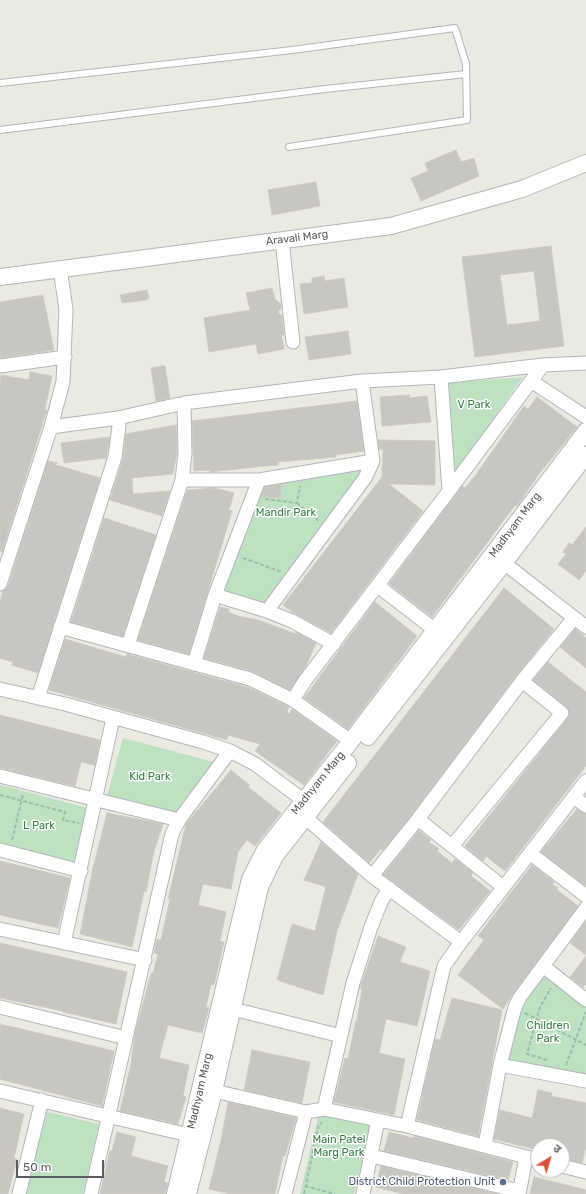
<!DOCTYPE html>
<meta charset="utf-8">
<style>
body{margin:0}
#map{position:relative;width:586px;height:1194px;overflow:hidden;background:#ebeae1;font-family:Rubik,"Noto Sans Devanagari",sans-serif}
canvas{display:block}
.north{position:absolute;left:530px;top:1138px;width:40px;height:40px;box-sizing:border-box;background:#fff;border:1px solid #bdbebf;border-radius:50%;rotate:38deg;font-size:11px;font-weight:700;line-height:16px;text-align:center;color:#595c60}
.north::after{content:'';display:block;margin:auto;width:14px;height:18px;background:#db5036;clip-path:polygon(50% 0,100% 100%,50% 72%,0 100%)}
.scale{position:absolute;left:16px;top:1160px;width:88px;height:18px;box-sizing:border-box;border:2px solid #595c60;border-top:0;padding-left:5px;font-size:12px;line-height:14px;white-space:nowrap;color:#595c60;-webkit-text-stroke:3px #fff;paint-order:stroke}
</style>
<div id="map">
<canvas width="586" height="1194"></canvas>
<div class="north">उ</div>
<div class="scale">50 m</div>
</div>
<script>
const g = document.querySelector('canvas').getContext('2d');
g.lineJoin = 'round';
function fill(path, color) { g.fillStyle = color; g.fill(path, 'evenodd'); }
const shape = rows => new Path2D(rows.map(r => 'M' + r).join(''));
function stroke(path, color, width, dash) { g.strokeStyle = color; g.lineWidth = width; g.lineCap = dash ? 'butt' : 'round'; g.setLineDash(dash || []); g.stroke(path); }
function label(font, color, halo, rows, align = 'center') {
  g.font = font + ' Rubik,sans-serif'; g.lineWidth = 3; g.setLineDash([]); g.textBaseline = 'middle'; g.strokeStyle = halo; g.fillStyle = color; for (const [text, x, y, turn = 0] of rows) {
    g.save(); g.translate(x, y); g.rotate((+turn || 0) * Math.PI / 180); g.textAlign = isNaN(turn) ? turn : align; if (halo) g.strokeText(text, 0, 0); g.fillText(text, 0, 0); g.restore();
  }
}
fill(shape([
 [523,377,453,476,449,383],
 [373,461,267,611,215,595,259,480],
 [123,738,214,762,173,815,106,799],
 [0,785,88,808,73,867,0,848],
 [543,966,586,1000,586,1081,500,1065,515,1007],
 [44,1111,99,1124,83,1194,25,1194],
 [319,1113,372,1122,354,1194,300,1194]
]), '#bee1c1');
const building = shape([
 [456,150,461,162,474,158,479,176,421,201,411,178,428,171,425,163,456,150],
 [316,182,320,206,272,215,268,190,316,182],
 [551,246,564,346,475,357,462,257,551,246],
 [534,271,540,321,507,325,500,275,534,271],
 [324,276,325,281,344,278,348,307,304,314,300,284,312,283,312,278,324,276],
 [272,288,275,299,281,304,281,308,278,312,282,316,284,335,281,335,284,349,258,354,256,344,209,352,204,318,250,310,246,293,272,288],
 [147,290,149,298,146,300,122,303,120,295,147,290],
 [43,295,54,350,0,358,0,302,43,295],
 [348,331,351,354,309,360,305,337,348,331],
 [162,366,165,366,170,398,156,401,151,368,162,366],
 [30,372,52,376,45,409,47,410,2,552,0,551,0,384,1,375,29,380,30,372],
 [409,395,409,398,427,396,431,422,382,426,380,397,409,395],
 [537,397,577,427,539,474,517,506,515,505,432,617,389,584,462,486,465,488,475,476,524,406,528,409,537,397],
 [357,401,364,451,336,455,336,457,278,462,278,465,265,466,210,472,210,470,194,471,192,421,357,401],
 [176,425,177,452,173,474,132,478,133,494,170,491,162,516,110,500,123,459,126,434,176,425],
 [110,437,106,458,64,463,61,443,110,437],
 [378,440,435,441,435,485,389,484,423,511,331,633,292,612,283,605,382,477,383,449,379,449,378,440],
 [48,461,58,463,53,464,100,478,38,673,12,665,13,662,0,658,0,601,3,591,8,586,48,461],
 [281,485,280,498,262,497,265,487,281,485],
 [215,488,234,493,229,510,232,511,189,654,138,640,187,490,215,488],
 [104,518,156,535,123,636,71,622,104,518],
 [586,527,586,571,579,580,558,564,566,554,563,552,569,543,572,545,586,527],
 [504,588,554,629,516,676,412,814,383,850,381,849,369,863,323,822,504,588],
 [375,602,417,636,348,729,304,698,375,602],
 [220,607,229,609,228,612,238,616,258,620,296,634,296,632,316,643,306,666,290,690,252,671,204,658,220,607],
 [575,629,586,638,586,668,560,647,575,629],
 [65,639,126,657,127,654,247,687,289,707,287,712,289,714,292,709,337,741,304,785,255,751,260,744,228,735,227,740,49,690,65,639],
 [548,662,586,692,586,766,505,871,486,856,483,861,465,846,570,715,567,707,533,680,548,662],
 [0,715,100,740,95,765,81,762,75,786,0,768,0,715],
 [231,770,249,785,248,787,281,813,255,846,247,840,238,852,231,889,203,884,198,905,226,912,220,941,224,942,214,985,211,984,206,1007,209,1008,202,1033,168,1025,159,1058,189,1065,183,1096,186,1097,178,1124,120,1111,131,1064,135,1034,151,973,153,973,158,954,154,953,157,939,161,940,170,899,168,899,186,824,231,770],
 [577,809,586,814,586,886,541,852,577,809],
 [107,813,163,824,154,851,146,892,144,891,132,947,80,934,93,868,107,813],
 [419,831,431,840,429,842,439,849,437,851,452,863,455,859,473,873,471,876,490,891,459,930,383,875,419,831],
 [321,842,358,874,337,931,323,995,277,980,292,924,315,931,326,887,304,880,321,842],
 [0,861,70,878,58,928,0,915,0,861],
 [532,865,554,882,552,884,558,888,557,890,578,906,514,992,503,1009,458,975,484,940,478,936,532,865],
 [586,921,586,955,570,943,586,921],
 [378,936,406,947,400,962,430,971,417,1026,386,1019,379,1053,405,1059,394,1115,334,1102,345,1058,348,1059,356,1020,357,1021,362,989,360,988,361,985,378,936],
 [0,943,127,972,116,1024,63,1012,63,1011,0,998,0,943],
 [586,956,586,984,583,987,570,977,586,956],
 [452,998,502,1010,478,1136,417,1120,435,1039,440,1040,452,998],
 [0,1024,114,1051,102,1106,0,1079,0,1024],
 [252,1050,310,1062,302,1103,244,1090,252,1050],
 [538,1090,552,1093,551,1096,586,1103,586,1146,582,1163,562,1158,562,1146,538,1146,538,1150,494,1139,500,1110,532,1118,538,1090],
 [228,1102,296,1118,285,1156,283,1156,275,1194,231,1194,209,1189,222,1136,228,1102],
 [0,1108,24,1114,14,1158,17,1159,8,1194,0,1194,0,1108],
 [117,1132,136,1137,131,1156,168,1166,164,1182,168,1183,165,1194,100,1194,110,1151,112,1151,117,1132],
 [389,1132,413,1138,414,1136,513,1162,508,1180,384,1151,389,1132],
 [381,1166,497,1194,404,1194,376,1187,381,1166],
 [534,1177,586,1190,586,1194,530,1194,534,1177]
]);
fill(building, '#c8c6c0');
stroke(building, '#cfccc0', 1);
const service = shape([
 [0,83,292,50,455,28,466,64,467,120,289,147],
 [0,130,325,89,466,74]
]);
const minor = shape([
 [282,240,293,342],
 [0,366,65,357],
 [531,381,586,417],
 [51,427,118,418,184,403,362,381,441,377,543,365,586,363],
 [182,480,259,480,373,461],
 [449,491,543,365],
 [504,563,586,627],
 [0,584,51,427,63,382,66,309,60,269],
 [378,586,435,630],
 [215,595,267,611,292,621,334,644],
 [267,611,365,478,373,461,362,381],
 [60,627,250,679,293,700,351,741],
 [128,645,182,480,185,453,184,403],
 [194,664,215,595,259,480],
 [0,689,65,704,203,742,230,751,255,764,311,806],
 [38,698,115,457,119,426,118,418],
 [293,700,304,682,449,491,441,377],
 [0,776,179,820],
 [574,797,586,806],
 [305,817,372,876,461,942],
 [418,819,503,887],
 [452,846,562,713,522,681],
 [0,850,81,871],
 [531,854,586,896],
 [372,876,418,819,522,681,574,618],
 [0,929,145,960],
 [64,943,113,718],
 [543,966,586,1000],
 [0,1007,126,1038],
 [233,1009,341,1036],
 [500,1065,586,1081],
 [0,1091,189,1135],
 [214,1091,306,1112,324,1109,407,1126,538,1160],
 [324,1109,353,983,371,927,381,902,389,888],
 [407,1126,444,966,461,942,586,781],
 [485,1145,500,1065,515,1007,520,997,586,908],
 [372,1156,519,1191],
 [562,1166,586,1172],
 [19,1194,42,1100],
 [91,1194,172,834,179,820,230,751],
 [285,1194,306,1112],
 [363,1194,378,1120],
 [519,1194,526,1157]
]);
const tertiary = shape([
 [0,277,391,226,522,189,586,163],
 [368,737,504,563,586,455],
 [175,1194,250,879,265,850,351,741,586,431],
 [188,1194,214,1091,260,887,275,856,348,763]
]);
stroke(service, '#b3b6ba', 8);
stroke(minor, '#b3b6ba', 15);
stroke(tertiary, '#b3b6ba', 18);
stroke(shape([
 [265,499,297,503,300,486],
 [297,503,319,521],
 [243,558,282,572],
 [0,795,65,812,63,820,79,823],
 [12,840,23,794],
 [525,1013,586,1045],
 [547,1060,527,1054,540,1007,551,988],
 [566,1065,586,1012],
 [305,1186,335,1194],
 [304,1194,318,1127,322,1122]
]), '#99c1a7', 2, [4, 2]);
stroke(service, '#fff', 6);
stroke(minor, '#fff', 13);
stroke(tertiary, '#fff', 16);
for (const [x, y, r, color] of [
 [503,1182,4,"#5c6f8a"]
]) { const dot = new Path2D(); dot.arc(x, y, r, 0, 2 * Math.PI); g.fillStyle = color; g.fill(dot); stroke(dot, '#fff', 1.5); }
label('11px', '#595c60', '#fff', [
 ["Aravali Marg",297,238,-7],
 ["Madhyam Marg",515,525,-53],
 ["Madhyam Marg",318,783,-51],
 ["Madhyam Marg",200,1091,-77]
]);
label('11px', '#3a7f43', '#fff', [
 ["V Park",474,405],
 ["Mandir Park",286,513],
 ["Kid Park",150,777],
 ["L Park",39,826],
 ["Children",548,1026],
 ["Park",548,1039],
 ["Main Patel",339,1140],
 ["Marg Park",339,1153]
]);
label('11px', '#4e5e75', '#fff', [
 ["District Child Protection Unit",495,1182]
], 'right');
</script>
